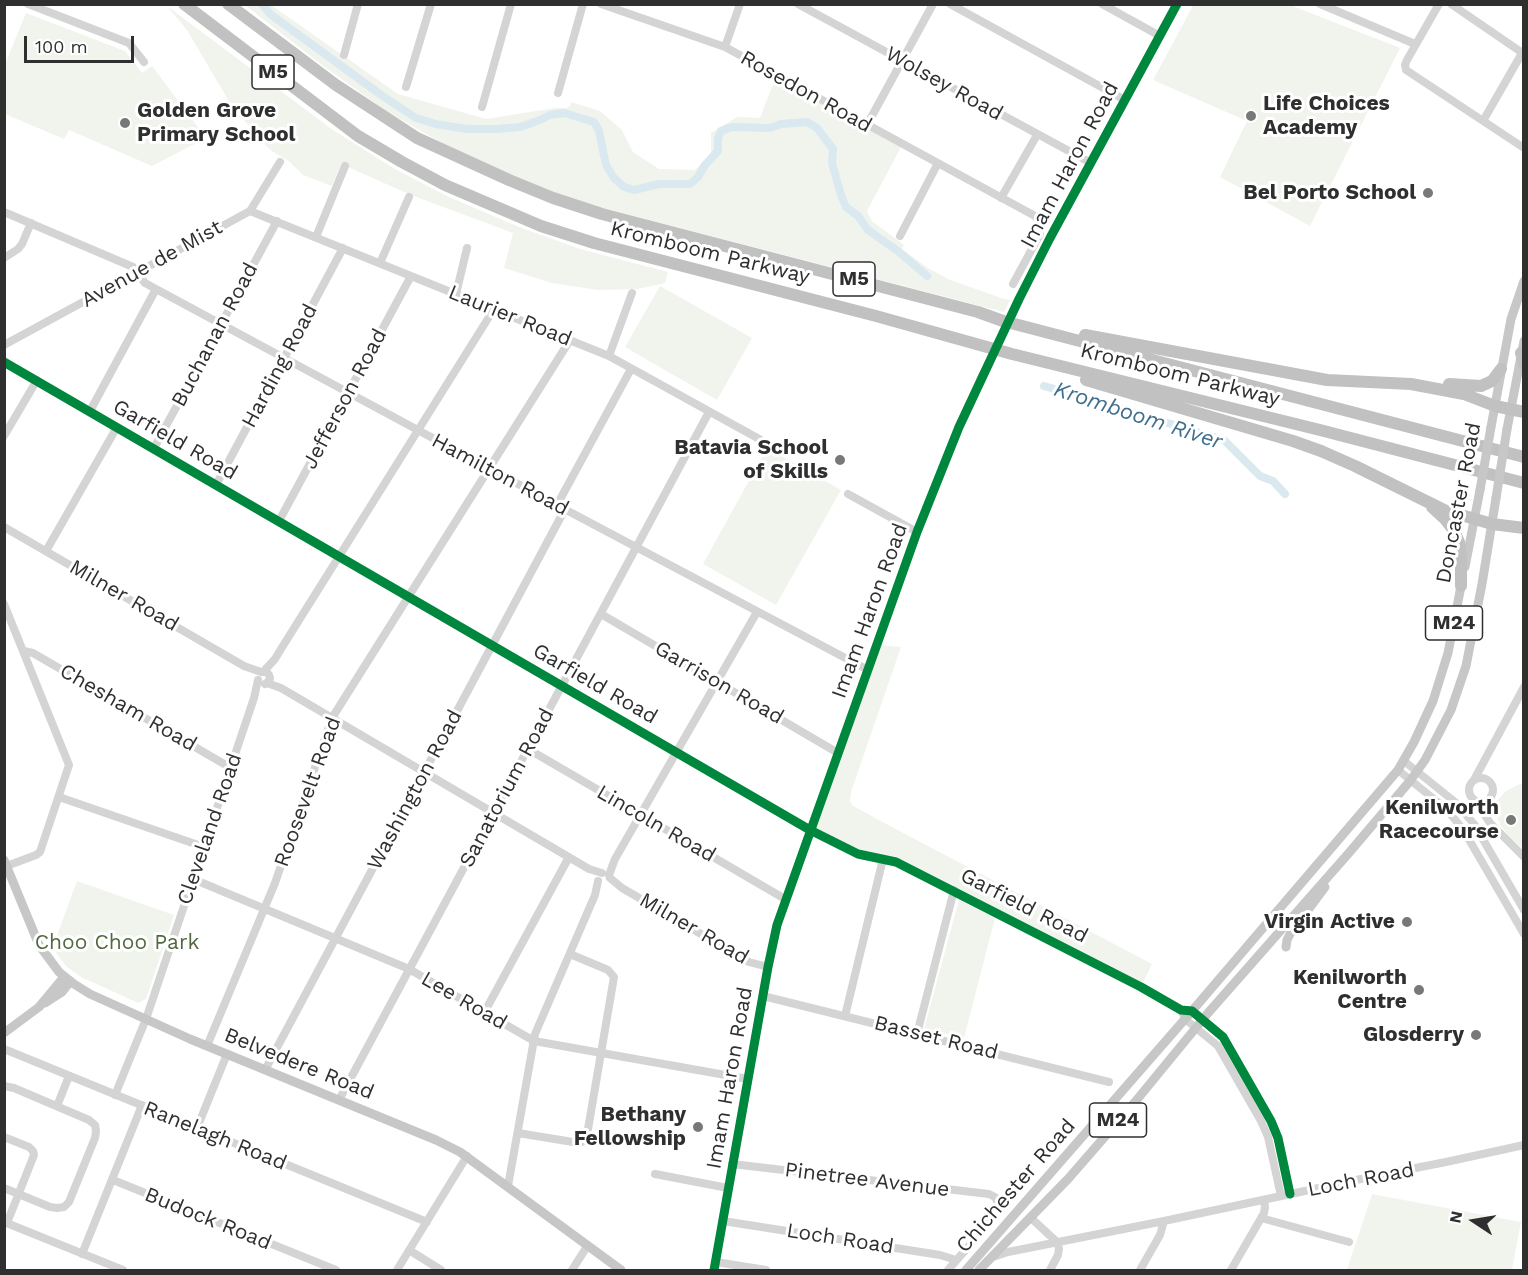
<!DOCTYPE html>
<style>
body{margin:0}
#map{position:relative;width:1528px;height:1275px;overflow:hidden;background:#fff;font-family:"Work Sans",sans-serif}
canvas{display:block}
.frame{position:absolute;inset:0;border:6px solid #2f2f2f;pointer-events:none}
.north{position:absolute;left:1444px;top:1191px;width:60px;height:60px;-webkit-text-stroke:4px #fff;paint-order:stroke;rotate:282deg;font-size:16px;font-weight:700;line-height:24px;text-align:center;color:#2f2f2f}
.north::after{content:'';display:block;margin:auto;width:21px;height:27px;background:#2f2f2f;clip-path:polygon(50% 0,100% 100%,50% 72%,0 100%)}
.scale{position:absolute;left:24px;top:36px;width:110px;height:27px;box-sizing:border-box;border:3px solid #2f2f2f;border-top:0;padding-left:8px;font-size:18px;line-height:21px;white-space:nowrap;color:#2f2f2f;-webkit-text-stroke:4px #fff;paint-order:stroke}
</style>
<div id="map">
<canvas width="1528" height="1275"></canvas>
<div class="frame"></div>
<div class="north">N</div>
<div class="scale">100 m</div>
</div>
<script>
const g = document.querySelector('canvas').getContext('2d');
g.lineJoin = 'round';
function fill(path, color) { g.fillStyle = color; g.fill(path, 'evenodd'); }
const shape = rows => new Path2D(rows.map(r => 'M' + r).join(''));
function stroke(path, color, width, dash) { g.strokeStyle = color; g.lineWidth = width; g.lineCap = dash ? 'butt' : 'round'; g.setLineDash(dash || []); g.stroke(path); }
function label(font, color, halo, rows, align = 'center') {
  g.font = font + ' "Work Sans",sans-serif'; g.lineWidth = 6; g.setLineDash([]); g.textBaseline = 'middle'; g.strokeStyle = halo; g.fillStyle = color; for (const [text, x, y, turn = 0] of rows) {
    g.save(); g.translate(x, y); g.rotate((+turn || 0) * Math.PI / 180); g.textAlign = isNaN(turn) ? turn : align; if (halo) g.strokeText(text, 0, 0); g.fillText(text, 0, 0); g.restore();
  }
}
fill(shape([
 [1194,4,1290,5,1400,48,1310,226,1220,177,1247,121,1153,80],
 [245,5,271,5,398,94,486,119,555,108,566,108,570,106,571,102,600,111,622,130,633,152,659,169,695,170,711,153,711,133,714,131,737,117,760,118,775,79,901,147,867,211,872,221,904,245,902,249,928,268,948,279,1001,298,1010,300,1004,312,600,207,551,192,458,152,388,112,322,65],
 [167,6,333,130,395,169,449,197,519,227,580,249,668,272,665,283,637,289,598,290,552,283,504,268,513,233,411,195,341,164,332,186,303,175,290,162,272,151,262,142,230,103,187,30],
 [26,13,125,51,142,73,152,66,206,138,152,166,69,130,64,139,5,114,5,64],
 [660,286,752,338,717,400,625,347],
 [767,448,841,490,776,605,703,564],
 [877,645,901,647,851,792,850,801,852,805,855,807,892,827,1152,964,1141,987,896,862,865,856,810,830],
 [1520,784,1523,784,1523,849,1509,836,1501,826,1496,814,1497,801,1506,791],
 [77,881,174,915,146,999,138,1003,88,980,84,979,67,967,58,956,53,946],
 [959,900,995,918,964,1038,924,1029],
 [1372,1194,1521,1222,1512,1270,1347,1270]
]), '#f1f4ec');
stroke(shape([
 [262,4,270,14,384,97,416,118,436,124,467,129,497,129,520,127,540,120,550,115,564,113,594,122,599,131,606,165,614,178,624,187,634,190,659,184,690,184,698,177,705,165,718,151,718,138,721,131,732,127,770,128,781,124,807,122,817,128,833,149,832,163,841,195,846,207,858,216,868,230,882,240,898,251,927,276],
 [1044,386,1224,440,1260,476,1273,481,1285,494]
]), '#dae8f0', 8);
stroke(shape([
 [28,4,129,43,144,62],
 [601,4,725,47,1035,216,1040,223,1040,234,1013,284],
 [798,4,1091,163],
 [950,4,1125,100],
 [1102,4,1160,36],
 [1320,4,1415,44],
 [1439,4,1407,60,1405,65,1406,70,1524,148],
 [1451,4,1524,54],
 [725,47,740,4],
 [344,55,358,4],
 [406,87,431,4],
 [558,93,583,4],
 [482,107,511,4],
 [1483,121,1522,53],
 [867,125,933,4],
 [1084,176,1177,4],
 [1001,198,1037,135],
 [250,211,609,356,761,440],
 [4,212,133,267,145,283,156,289,570,512,868,670],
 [900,236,938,163],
 [316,237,345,166],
 [4,258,18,249,22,244,31,223],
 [380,263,409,197],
 [456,294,467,248],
 [4,345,250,211,280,162],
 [609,356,632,293],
 [4,362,810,830,858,854,896,862,1141,987,1181,1010,1192,1011,1223,1037,1271,1121,1278,1138,1290,1194],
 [90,411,156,289],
 [4,436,37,380],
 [154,448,277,221],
 [216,485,343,248],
 [848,494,917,532],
 [557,505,631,369],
 [279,521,411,276],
 [4,527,244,666,261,672,267,672,269,675,270,678,269,681,265,684],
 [46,551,117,427],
 [4,604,69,765,40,852,36,855,4,867],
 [601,614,838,753],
 [24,651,33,653,231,768],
 [264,671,275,659,281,649,494,309],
 [267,683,281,688,589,869,602,873],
 [528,749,785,899],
 [1404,761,1455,802,1474,824,1524,910],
 [1398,770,1445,808,1453,817,1464,831,1524,934],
 '1469 790a12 12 0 1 1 24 0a12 12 0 1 1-24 0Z',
 [1474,780,1524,687],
 [59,797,204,847],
 [1476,801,1490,823,1524,857],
 [609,875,615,859,757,612],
 [610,878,622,888,749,962,768,967],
 [193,879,409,969,534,1041,748,1079],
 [763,996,1109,1082],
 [484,1013,569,857],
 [1183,1014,1185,1019,1218,1046,1261,1121,1268,1137,1281,1196],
 [845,1016,883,859],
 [917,1034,954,890],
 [207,1046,275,883,332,718,570,340],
 [4,1049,427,1222],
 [265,1070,565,509],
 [4,1086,14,1088,89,1120,95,1125,96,1131,95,1138,69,1202,64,1207,57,1208,50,1207,4,1188],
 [115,1095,146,1019,254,698,258,680],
 [339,1100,709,412],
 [57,1106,69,1076],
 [197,1128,227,1054],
 [518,1133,579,1143,584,1141,587,1135,614,977,608,970,570,954],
 [4,1137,29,1147,33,1151,34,1155,7,1223],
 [732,1164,989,1194,995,1197,999,1206,995,1216,948,1270],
 [655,1174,728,1188],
 [113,1180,336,1270],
 [508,1186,535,1034,595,895,598,881],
 [1031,1218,1058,1243],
 [1261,1218,1349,1242],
 [723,1221,940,1255,956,1260],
 [4,1222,123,1270],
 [409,1250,441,1270],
 [82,1254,142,1105],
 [993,1257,1008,1252,1164,1221,1375,1176,1446,1162,1524,1145],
 [716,1262,766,1270],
 [397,1270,467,1156],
 [572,1270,588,1245],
 [714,1270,768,967,777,925,917,532,959,427,982,376],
 [1050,1270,1058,1255,1059,1249,1058,1243],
 [1140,1270,1160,1235,1164,1221],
 [1231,1270,1264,1213,1265,1207,1264,1200]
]), '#d4d4d4', 8);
stroke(shape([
 [1491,427,1511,319,1524,281],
 [1507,429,1524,341],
 [1465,567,1480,490],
 [4,860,39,945,59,972,74,984,90,994,190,1039,436,1140,460,1152,621,1270],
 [1286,947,1287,940,1290,934,1325,887],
 [45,1003,62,992,70,982],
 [4,1033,39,1007,64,977],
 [966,1270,1192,1011,1398,770,1414,742,1433,701,1448,653,1462,581],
 [979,1270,1068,1179,1135,1102,1208,1013,1348,854,1410,781,1425,760,1451,710,1466,666,1482,584,1496,498]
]), '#c7c7c7', 9);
stroke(shape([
 [184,4,358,136,402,162,445,185,541,226,594,243,876,316,1012,354,1320,430,1524,483],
 [228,4,336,85,417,138,509,180,553,198,602,214,978,312,1003,321,1524,457],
 [1085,335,1327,380,1411,384,1464,394,1495,406,1524,412],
 [1521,353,1524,364],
 [1086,380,1293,441,1321,451,1355,466,1444,510,1492,524,1524,528],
 [1449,384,1481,386,1492,381,1501,369],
 [1432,507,1445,519,1454,531,1459,542,1461,556,1461,586]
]), '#c1c1c1', 12);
stroke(shape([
 [982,376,1050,238,1084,176]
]), '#d4d4d4', 8);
stroke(shape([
 [1480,490,1491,427],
 [1496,498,1507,429]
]), '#c7c7c7', 9);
stroke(shape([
 [4,362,810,830,858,854,896,862,1141,987,1181,1010,1192,1011,1223,1037,1271,1121,1278,1138,1290,1194],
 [714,1270,768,967,777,925,917,532,959,427,1019,299,1050,238,1177,4]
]), '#00873e', 9);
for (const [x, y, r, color] of [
 [1251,116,6,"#787878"],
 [125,123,6,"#787878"],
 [1428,193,6,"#787878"],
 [840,460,6,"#787878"],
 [1511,820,6,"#787878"],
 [1407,922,6,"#787878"],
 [1419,990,6,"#787878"],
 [1476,1035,6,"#787878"],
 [698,1127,6,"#787878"]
]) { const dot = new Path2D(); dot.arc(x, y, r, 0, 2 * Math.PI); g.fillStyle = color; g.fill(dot); stroke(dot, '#fff', 2); }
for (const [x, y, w] of [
 [273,72,42],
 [854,279,42],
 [1454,623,57],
 [1118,1120,57]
]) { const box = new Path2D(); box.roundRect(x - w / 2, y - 17, w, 34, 4.5); g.fillStyle = '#fff'; g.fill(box); stroke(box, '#2f2f2f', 1.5); }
label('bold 20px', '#2f2f2f', null, [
 ["M5",273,72],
 ["M5",854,279],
 ["M24",1454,623],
 ["M24",1118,1120]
]);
label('21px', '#2f2f2f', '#fff', [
 ["Wolsey Road",944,84,29],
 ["Rosedon Road",806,92,29],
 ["Imam Haron Road",1070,165,-62],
 ["Kromboom Parkway",710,253,14],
 ["Avenue de Mist",152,264,-29],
 ["Laurier Road",510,316,22],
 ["Buchanan Road",215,335,-62],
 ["Harding Road",280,366,-62],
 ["Kromboom Parkway",1180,375,14],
 ["Jefferson Road",345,399,-62],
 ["Garfield Road",175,440,30],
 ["Hamilton Road",500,475,28],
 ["Doncaster Road",1459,503,-79],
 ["Milner Road",124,596,30],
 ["Imam Haron Road",870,611,-70],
 ["Garrison Road",719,683,30],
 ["Garfield Road",595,684,30],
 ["Chesham Road",128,708,30],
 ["Sanatorium Road",507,788,-62],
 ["Washington Road",415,790,-62],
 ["Roosevelt Road",308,792,-70],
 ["Lincoln Road",656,824,30],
 ["Cleveland Road",210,829,-71],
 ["Garfield Road",1024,906,27],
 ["Milner Road",694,929,30],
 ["Lee Road",464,1001,30],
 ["Basset Road",936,1038,14],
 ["Belvedere Road",299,1064,22],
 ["Imam Haron Road",730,1078,-80],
 ["Ranelagh Road",215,1136,22],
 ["Pinetree Avenue",867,1180,7],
 ["Loch Road",1361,1180,-11],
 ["Chichester Road",1016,1186,-49],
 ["Budock Road",208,1219,22],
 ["Loch Road",840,1239,9]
]);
label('bold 21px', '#2f2f2f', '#fff', [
 ["Life Choices",1263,104,"left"],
 ["Academy",1263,128,"left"],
 ["Golden Grove",137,111,"left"],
 ["Primary School",137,135,"left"],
 ["Bel Porto School",1416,193],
 ["Batavia School",828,448],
 ["of Skills",828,472],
 ["Kenilworth",1499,808],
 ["Racecourse",1499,832],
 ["Virgin Active",1395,922],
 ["Kenilworth",1407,978],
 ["Centre",1407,1002],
 ["Glosderry",1464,1035],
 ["Bethany",686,1115],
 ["Fellowship",686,1139]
], 'right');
label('21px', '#52683e', '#fff', [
 ["Choo Choo Park",117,943]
]);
label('italic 22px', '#406f8d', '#fff', [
 ["Kromboom River",1138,416,18]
]);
</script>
